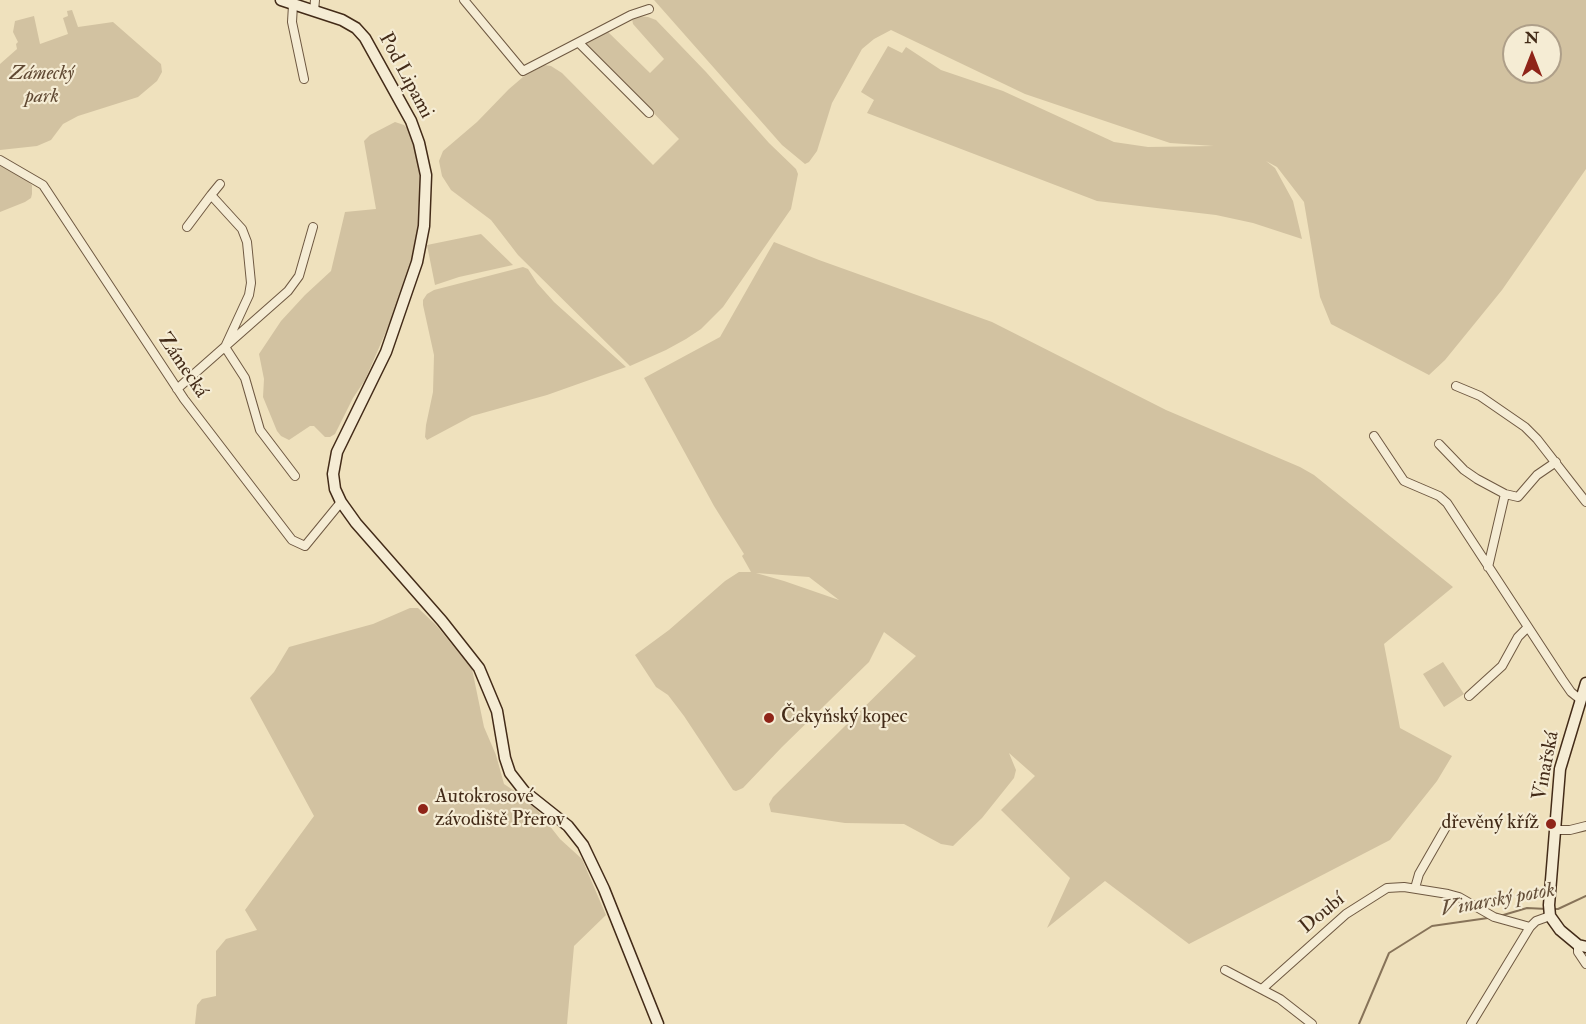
<!DOCTYPE html>
<meta charset="utf-8">
<style>
body{margin:0}
#map{position:relative;width:1586px;height:1024px;overflow:hidden;background:#efe1bd;font-family:"IM FELL Double Pica",serif}
canvas{display:block}
.north{position:absolute;left:1502px;top:24px;width:60px;height:60px;box-sizing:border-box;background:#f5ecd4;border:2px solid #ae9f89;border-radius:50%;rotate:0deg;font-size:16px;font-weight:700;line-height:24px;text-align:center;color:#432b18}
.north::after{content:'';display:block;margin:auto;width:21px;height:27px;background:#8f2418;clip-path:polygon(50% 0,100% 100%,50% 72%,0 100%)}
</style>
<div id="map">
<canvas width="1586" height="1024"></canvas>
<div class="north">N</div>
</div>
<script>
const g = document.querySelector('canvas').getContext('2d');
g.lineJoin = 'round';
function fill(path, color) { g.fillStyle = color; g.fill(path, 'evenodd'); }
const shape = rows => new Path2D(rows.map(r => 'M' + r).join(''));
function stroke(path, color, width, dash) { g.strokeStyle = color; g.lineWidth = width; g.lineCap = dash ? 'butt' : 'round'; g.setLineDash(dash || []); g.stroke(path); }
function label(font, color, halo, rows, align = 'center') {
  g.font = font + ' "IM FELL Double Pica",serif'; g.lineWidth = 4.5; g.setLineDash([]); g.textBaseline = 'middle'; g.strokeStyle = halo; g.fillStyle = color; for (const [text, x, y, turn = 0] of rows) {
    g.save(); g.translate(x, y); g.rotate((+turn || 0) * Math.PI / 180); g.textAlign = isNaN(turn) ? turn : align; if (halo) g.strokeText(text, 0, 0); g.fillText(text, 0, 0); g.restore();
  }
}
fill(shape([
 [654,0,1586,0,1586,169,1502,290,1445,360,1429,375,1331,324,1320,297,1304,202,1277,167,1266,161,1275,168,1293,201,1302,239,1253,223,1216,215,1097,201,867,113,874,100,861,92,888,46,902,53,906,47,941,70,1003,91,1114,142,1148,147,1214,146,1170,143,1025,94,891,30,874,39,862,49,832,103,817,151,809,162,805,164,782,145],
 [1514,36,1550,36,1550,72,1514,72],
 [72,10,78,27,113,22,161,64,162,72,157,81,138,97,78,116,63,124,51,140,37,146,0,150,0,64,17,49,16,44,18,42,13,32,15,21,34,16,40,44,68,34,63,18,68,16,67,11],
 [636,16,648,17,656,20,706,72,769,143,796,169,798,174,791,209,723,307,701,329,686,339,666,350,630,366,518,255,491,220,451,190,442,176,439,161,443,151,477,122,509,89,523,77,544,65,551,66,562,73,653,165,679,139,585,43,607,31,650,73,664,59,633,24,632,19],
 [395,122,404,125,410,131,418,159,421,179,420,214,416,245,404,290,365,380,353,398,335,434,330,437,325,437,314,426,310,426,289,440,281,436,277,431,263,397,264,379,259,354,281,321,305,295,331,271,345,212,376,209,364,141,370,135],
 [0,164,24,178,32,185,32,194,31,198,25,202,0,212],
 [481,234,513,265,459,277,435,285,427,245],
 [774,242,819,260,992,322,1166,410,1300,467,1314,475,1453,587,1384,644,1400,728,1452,756,1437,781,1390,840,1189,944,1105,881,1047,928,1070,878,1001,810,1035,776,1009,753,1016,770,1014,778,982,818,953,846,941,844,904,824,845,823,771,812,769,804,773,797,916,656,884,632,869,662,782,747,743,788,736,791,733,790,684,716,668,695,656,687,635,655,669,630,725,581,739,572,751,572,742,556,744,554,714,506,644,378,720,337],
 [756,573,809,577,839,600,784,581],
 [523,267,528,269,537,283,554,302,626,367,547,395,472,416,427,440,425,437,426,425,433,392,434,355,423,305,423,300,427,294,434,290],
 [410,608,418,608,436,625,472,669,484,727,496,755,504,784,531,802,560,839,582,859,606,915,574,946,567,1024,195,1024,197,1005,202,999,216,996,216,951,226,939,257,930,245,910,314,816,250,698,274,672,289,647,373,624],
 [1443,662,1464,694,1444,707,1423,674]
]), '#d2c2a1');
stroke(shape([
 [1553,909,1558,909,1586,896],
 [1500,916,1527,908,1547,909],
 [1359,1024,1389,953,1432,926,1488,918]
]), '#877359', 2);
const street = shape([
 [464,0,523,71,631,15,649,9],
 [293,5,292,22,304,79],
 [314,11,315,0],
 [579,43,649,113],
 [0,160,43,185,184,399,292,540,305,546,341,502],
 [211,195,220,184],
 [187,227,211,195,242,229,247,242,251,283,249,295,225,347,245,378,260,430,295,476],
 [1456,386,1480,396,1525,427,1537,439,1586,502],
 [177,389,288,291,299,276,313,227],
 [1374,436,1404,481,1439,496,1447,503,1562,679,1571,692,1581,700],
 [1439,444,1464,470,1477,479,1505,494,1518,497,1537,475,1556,462],
 [1488,567,1505,494],
 [1469,696,1502,666,1518,637,1528,627],
 [1555,830,1570,830,1586,826],
 [1415,888,1419,874,1450,820],
 [1578,945,1578,952,1586,964],
 [1225,970,1280,999,1312,1024],
 [1262,989,1346,914,1387,888,1404,887,1448,894,1459,897,1494,917,1530,927],
 [1471,1024,1530,927,1536,921,1550,916]
]);
const secondary = shape([
 [281,0,342,20,356,28,365,38,411,121,419,143,426,175,424,226,417,262,386,352,337,452,333,474,335,489,341,502,356,523,442,621,479,668,497,711,505,758,510,773,524,791,568,826,583,845,604,889,658,1024],
 [1586,683,1560,769,1549,905,1550,916,1560,930,1578,945,1586,947]
]);
stroke(street, '#6e5841', 10);
stroke(secondary, '#432b18', 13);
stroke(street, '#f5ecd4', 8);
stroke(secondary, '#f5ecd4', 10);
for (const [x, y, r, color] of [
 [769,718,6,"#8f2418"],
 [423,809,6,"#8f2418"],
 [1551,824,6,"#8f2418"]
]) { const dot = new Path2D(); dot.arc(x, y, r, 0, 2 * Math.PI); g.fillStyle = color; g.fill(dot); stroke(dot, '#f5ecd4', 2); }
label('italic 20px', '#604933', '#f5ecd4', [
 ["Zámecký",42,75],
 ["park",42,98]
]);
label('20px', '#432b18', '#f5ecd4', [
 ["Pod Lipami",405,76,62],
 ["Zámecká",182,366,56],
 ["Vinařská",1547,766,-79],
 ["Doubí",1323,914,-40]
]);
label('20px', '#432b18', '#f5ecd4', [
 ["Čekyňský kopec",781,718],
 ["Autokrosové",435,798],
 ["závodiště Přerov",435,821],
 ["dřevěný kříž",1539,824,"right"]
], 'left');
label('italic 21px', '#654f39', '#f5ecd4', [
 ["Vinarský potok",1498,901,-10]
]);
</script>
